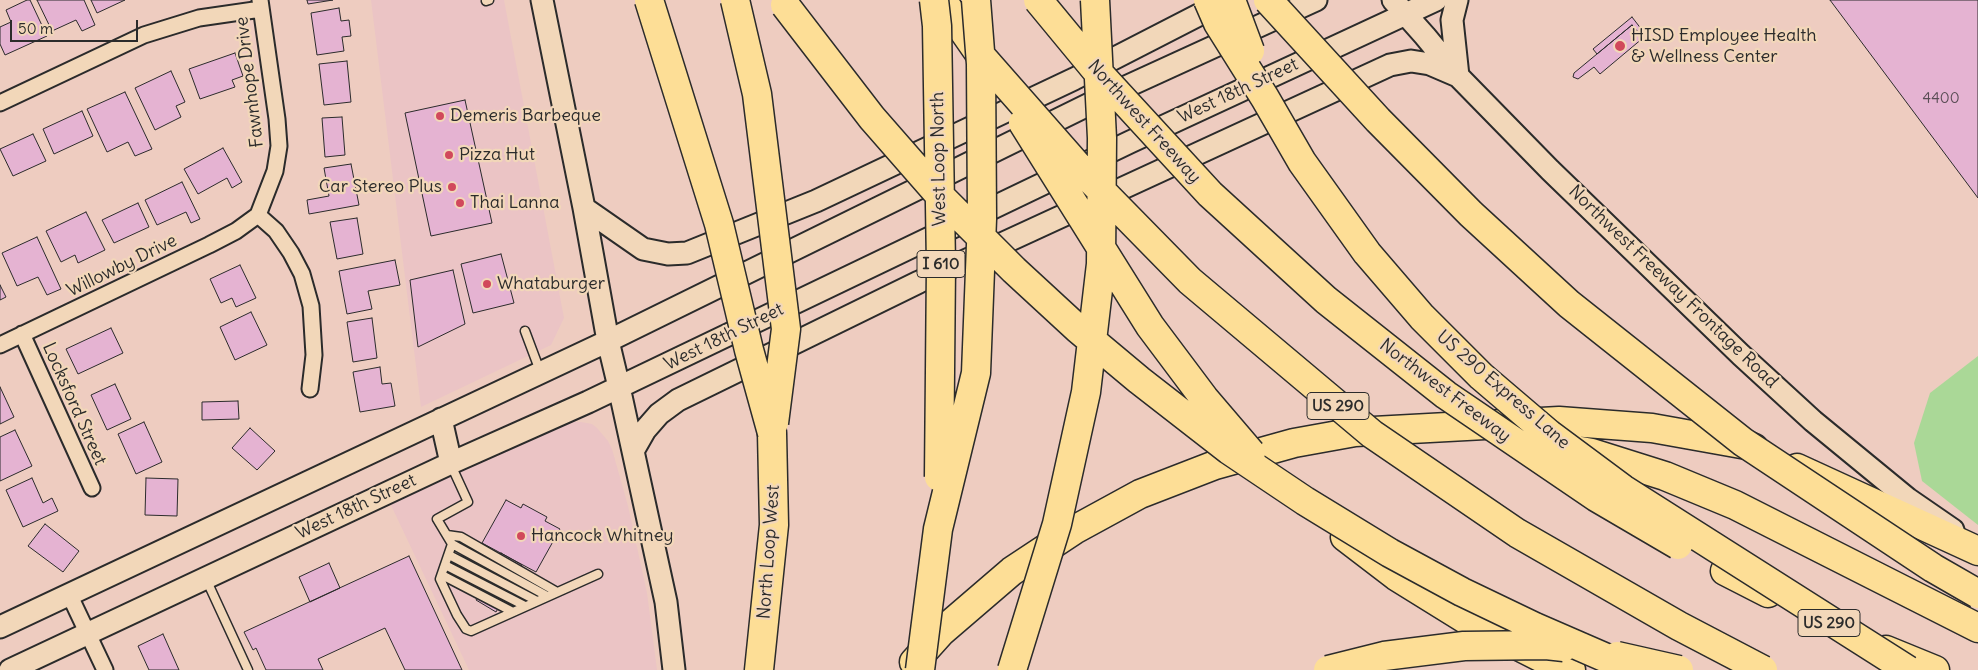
<!DOCTYPE html>
<style>
body{margin:0}
#map{position:relative;width:1978px;height:670px;overflow:hidden;background:#eeccc0;font-family:Delius,sans-serif}
canvas{display:block}
.scale{position:absolute;left:10px;top:20px;width:128px;height:22px;box-sizing:border-box;border:2px solid #2b2b2b;border-top:0;padding-left:6px;font-size:15px;line-height:18px;white-space:nowrap;color:#2b2b2b;-webkit-text-stroke:4px #f2d7b9;paint-order:stroke}
</style>
<div id="map">
<canvas width="1978" height="670"></canvas>
<div class="scale">50 m</div>
</div>
<script>
const g = document.querySelector('canvas').getContext('2d');
g.lineJoin = 'round';
function fill(path, color) { g.fillStyle = color; g.fill(path, 'evenodd'); }
const shape = rows => new Path2D(rows.map(r => 'M' + r).join(''));
function stroke(path, color, width, dash) { g.strokeStyle = color; g.lineWidth = width; g.lineCap = dash ? 'butt' : 'round'; g.setLineDash(dash || []); g.stroke(path); }
function label(font, color, halo, rows, align = 'center') {
  g.font = font + ' Delius,sans-serif'; g.lineWidth = 4.5; g.setLineDash([]); g.textBaseline = 'middle'; g.strokeStyle = halo; g.fillStyle = color; for (const [text, x, y, turn = 0] of rows) {
    g.save(); g.translate(x, y); g.rotate((+turn || 0) * Math.PI / 180); g.textAlign = isNaN(turn) ? turn : align; if (halo) g.strokeText(text, 0, 0); g.fillText(text, 0, 0); g.restore();
  }
}
fill(shape([
 [371,0,504,0,564,318,551,345,421,407],
 [571,422,581,422,592,424,597,428,608,441,612,449,628,506,647,593,657,670,469,670,389,501,545,430]
]), '#ebc4c5');
fill(shape([
 [1978,356,1978,525,1922,481,1914,443,1930,393]
]), '#aad897');
const building = shape([
 [27,0,30,0,47,36,5,55,0,44,0,27,11,22,6,10,27,0],
 [37,0,84,0,95,25,82,31,76,20,52,31,37,0],
 [91,0,125,0,97,13,91,0],
 [307,0,333,0,308,4,307,0],
 [1830,0,1978,0,1978,198,1830,0],
 [339,8,341,21,349,20,351,36,342,37,344,51,317,55,311,13,339,8],
 [1632,17,1642,30,1639,33,1632,25,1597,54,1593,49,1632,17],
 [1632,25,1643,38,1600,74,1594,67,1578,79,1573,77,1574,73,1632,25],
 [235,53,243,76,232,80,235,87,200,99,189,69,235,53],
 [347,61,351,102,324,105,319,64,347,61],
 [171,71,185,102,176,106,181,117,155,130,135,88,171,71],
 [125,92,152,149,135,156,128,142,107,152,87,109,125,92],
 [465,100,492,223,431,236,405,113,465,100],
 [82,111,93,136,54,154,43,129,82,111],
 [342,117,345,155,325,157,322,118,342,117],
 [33,134,46,161,13,176,0,149,33,134],
 [223,148,242,182,232,188,227,178,198,194,184,169,223,148],
 [351,164,359,205,309,214,307,200,329,196,324,168,351,164],
 [182,182,200,219,191,223,186,212,157,225,145,200,182,182],
 [138,203,149,227,114,243,102,220,138,203],
 [86,212,105,250,78,263,75,255,61,262,46,231,86,212],
 [357,218,363,254,337,259,330,222,357,218],
 [37,237,61,289,47,295,38,277,17,286,2,253,37,237],
 [501,254,514,303,473,313,461,264,501,254],
 [395,260,400,285,368,291,372,309,347,314,339,271,395,260],
 [240,265,256,298,236,307,232,298,221,303,210,279,240,265],
 [453,270,465,324,418,347,410,280,453,270],
 [0,285,6,297,0,300,0,285],
 [251,312,267,345,235,360,220,327,251,312],
 [372,318,377,358,353,362,347,322,372,318],
 [111,328,123,353,78,374,66,349,111,328],
 [380,367,382,384,391,383,395,406,360,412,353,372,380,367],
 [115,384,131,419,107,430,91,395,115,384],
 [0,387,14,417,0,424,0,387],
 [238,401,239,419,202,420,202,402,238,401],
 [144,422,162,462,136,474,118,434,144,422],
 [250,428,275,451,257,470,232,448,250,428],
 [15,430,32,466,0,481,0,437,15,430],
 [32,478,43,503,52,498,58,511,23,527,6,490,32,478],
 [146,478,178,479,177,516,145,515,146,478],
 [506,500,521,508,523,504,547,517,545,521,560,529,536,572,482,543,506,500],
 [45,524,79,551,63,572,28,546,45,524],
 [501,553,522,565,496,612,476,600,501,553],
 [409,556,462,670,405,670,385,628,318,659,323,670,266,670,256,648,253,650,244,632,409,556],
 [329,563,340,588,310,602,299,577,329,563],
 [163,634,179,670,149,670,138,646,163,634]
]);
fill(building, '#e5b3d2');
stroke(building, '#2b2b2b', 1);
const lane = shape([
 [486,1,489,0],
 [525,331,540,371],
 [451,465,468,502,437,519,452,544,440,579,457,615,466,629,471,631,598,574],
 [447,535,461,537,557,592],
 [452,544,547,596],
 [449,555,537,601],
 [445,565,525,606],
 [442,575,513,612],
 [206,579,248,670]
]);
const street = shape([
 [0,103,144,35,199,18,261,9],
 [258,215,275,171,279,146,277,119,260,0],
 [258,215,276,231,291,253,302,274,311,306,314,355,310,389],
 [22,334,92,488],
 [0,345,209,245,236,231,258,215],
 [69,594,105,670]
]);
const secondary = shape([
 [542,0,584,208,608,341,619,387,666,602,674,670],
 [1393,0,1425,36,1458,76,1550,170,1741,355,1813,421,1908,499,1953,530],
 [1457,0,1452,20,1458,76],
 [584,208,643,249,668,254,687,253,816,201,1074,79,1224,2],
 [441,419,451,463],
 [633,451,645,430,659,414,678,400,919,282,1390,65,1411,61,1430,64,1458,76],
 [0,627,608,341,1106,96,1316,0],
 [10,670,451,463,588,402,1130,142,1436,0]
]);
const highway = shape([
 [942,0,981,56],
 [1564,448,1592,453,1665,476,1735,505,1978,628],
 [1797,468,1978,551],
 [1345,537,1396,576,1467,620,1542,658,1571,670],
 [1725,571,1768,593],
 [1886,650,1935,670],
 [914,662,941,632,1012,571,1074,530,1140,494,1215,465,1294,443,1355,432,1559,421,1652,428,1747,445,1754,448],
 [759,670,774,525,772,433]
]);
stroke(lane, '#2b2b2b', 11);
stroke(street, '#2b2b2b', 19);
stroke(secondary, '#2b2b2b', 25);
stroke(highway, '#2b2b2b', 31);
stroke(lane, '#f2d7b9', 8);
stroke(street, '#f2d7b9', 15);
stroke(secondary, '#f2d7b9', 21);
stroke(highway, '#fdde96', 28);
const highwayBridge = shape([
 [649,0,719,224,749,350,772,433],
 [735,0,757,94,786,329,774,423],
 [934,0,937,26,941,265,939,477],
 [1038,0,1095,69,1210,194,1326,300,1446,395,1596,497,1678,545],
 [1208,0,1218,23,1265,98,1302,162,1367,253,1422,317,1481,376,1549,434,1623,489,1908,670],
 [1231,0,1250,51],
 [1268,0,1378,120,1471,214,1569,304,1743,442,1933,568,1978,594],
 [785,5,872,118,942,198,1014,270,1078,329,1139,380,1229,450,1305,501,1390,553,1462,592,1535,627,1634,670],
 [981,56,1083,172,1190,281,1372,434,1517,533,1679,626,1763,670],
 [1023,123,1150,326,1204,398,1251,453],
 [1617,656,1679,670],
 [920,670,938,529,976,373,982,219,981,64,976,0],
 [1012,670,1057,524,1086,392,1101,264,1102,138,1095,0],
 [1328,670,1384,656,1464,646,1546,645,1564,647]
]);
stroke(highwayBridge, '#2b2b2b', 31, []);
stroke(highwayBridge, '#fdde96', 28);
for (const [x, y, r, color] of [
 [1620,46,6,"#d1495b"],
 [440,116,5,"#d1495b"],
 [449,155,5,"#d1495b"],
 [452,187,5,"#d1495b"],
 [460,203,5,"#d1495b"],
 [487,284,5,"#d1495b"],
 [521,536,5,"#d1495b"]
]) { const dot = new Path2D(); dot.arc(x, y, r, 0, 2 * Math.PI); g.fillStyle = color; g.fill(dot); stroke(dot, '#f2d7b9', 2); }
label('15px', '#5a4d55', null, [
 ["4400",1941,99]
]);
for (const [x, y, w] of [
 [941,264,48],
 [1338,406,62],
 [1829,623,62]
]) { const box = new Path2D(); box.roundRect(x - w / 2, y - 13.5, w, 27, 4); g.fillStyle = '#f2d7b9'; g.fill(box); stroke(box, '#2b2b2b', 1); }
label('bold 16px', '#2b2b2b', null, [
 ["I 610",941,264],
 ["US 290",1338,406],
 ["US 290",1829,623]
]);
label('18px', '#2b2b2b', '#f2d7b9', [
 ["HISD Employee Health",1631,36],
 ["& Wellness Center",1631,57],
 ["Demeris Barbeque",450,116],
 ["Pizza Hut",459,155],
 ["Car Stereo Plus",442,187,"right"],
 ["Thai Lanna",470,203],
 ["Whataburger",497,284],
 ["Hancock Whitney",531,536]
], 'left');
label('18px', '#2b2b2b', '#f2d7b9', [
 ["Fawnhope Drive",250,82,-97],
 ["West 18th Street",1238,91,-25],
 ["Northwest Freeway",1144,122,48],
 ["West Loop North",939,159,-91],
 ["Willowby Drive",122,266,-26],
 ["Northwest Freeway Frontage Road",1673,287,44],
 ["West 18th Street",724,337,-26],
 ["US 290 Express Lane",1503,390,41],
 ["Northwest Freeway",1445,391,37],
 ["Locksford Street",74,404,66],
 ["West 18th Street",356,507,-25],
 ["North Loop West",769,552,-86]
]);
</script>
